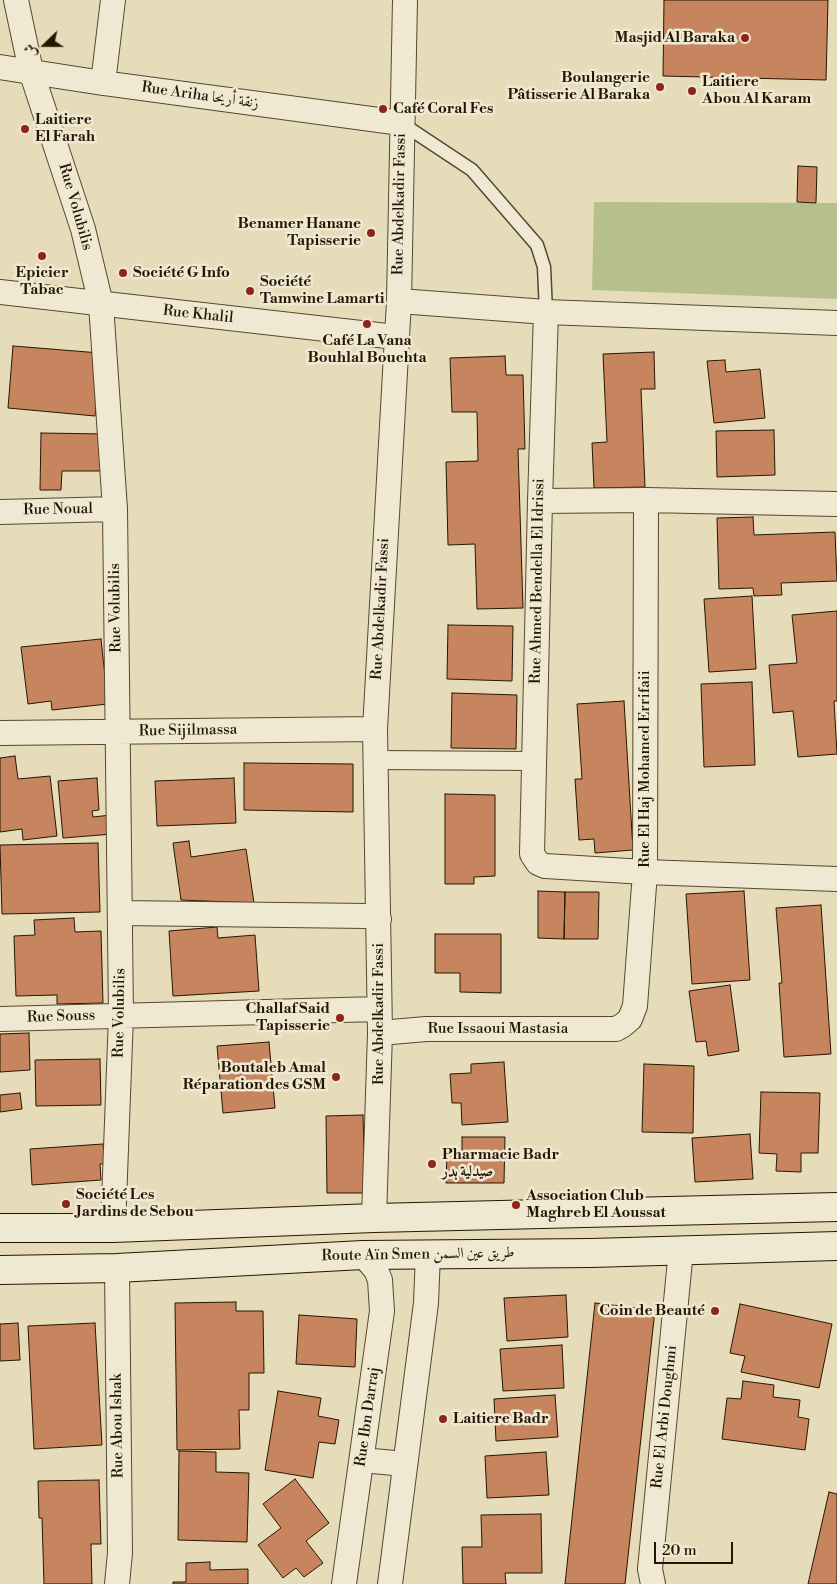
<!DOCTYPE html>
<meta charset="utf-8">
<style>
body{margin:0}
#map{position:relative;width:837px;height:1584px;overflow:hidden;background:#e6dcb9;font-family:"Libre Bodoni",Amiri,serif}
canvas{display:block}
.north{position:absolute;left:20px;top:20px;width:50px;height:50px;-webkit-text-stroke:4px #efe8d2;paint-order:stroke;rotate:248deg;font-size:14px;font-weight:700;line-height:20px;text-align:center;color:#261601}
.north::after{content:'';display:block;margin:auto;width:18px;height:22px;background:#261601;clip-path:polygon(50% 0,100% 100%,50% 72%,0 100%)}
.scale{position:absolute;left:654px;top:1542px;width:79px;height:22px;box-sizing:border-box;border:2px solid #261601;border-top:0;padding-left:6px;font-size:15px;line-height:18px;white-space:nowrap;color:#261601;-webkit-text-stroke:4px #efe8d2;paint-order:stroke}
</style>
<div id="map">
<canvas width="837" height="1584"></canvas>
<div class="north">ش</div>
<div class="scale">20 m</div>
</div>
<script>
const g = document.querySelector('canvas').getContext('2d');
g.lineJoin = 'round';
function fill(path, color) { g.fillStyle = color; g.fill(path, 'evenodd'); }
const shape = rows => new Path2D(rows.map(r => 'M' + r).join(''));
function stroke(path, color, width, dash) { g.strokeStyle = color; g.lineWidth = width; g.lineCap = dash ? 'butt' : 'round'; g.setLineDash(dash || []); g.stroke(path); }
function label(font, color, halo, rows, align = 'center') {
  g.font = font + ' "Libre Bodoni",Amiri,serif'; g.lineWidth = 5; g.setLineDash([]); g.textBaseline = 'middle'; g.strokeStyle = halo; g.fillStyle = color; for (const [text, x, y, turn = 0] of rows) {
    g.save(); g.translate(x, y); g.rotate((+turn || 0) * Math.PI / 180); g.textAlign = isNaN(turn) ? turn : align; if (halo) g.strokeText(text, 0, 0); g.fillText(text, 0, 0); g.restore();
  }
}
fill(shape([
 [594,202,837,203,837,299,592,290]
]), '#b6c08f');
const building = shape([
 [664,0,828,0,826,80,663,76,664,0],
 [798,166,817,167,816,203,797,202,798,166],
 [13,346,100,353,95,416,8,408,13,346],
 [654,352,655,389,641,389,645,487,594,488,592,443,607,442,603,354,654,352],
 [505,356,506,375,523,375,525,449,518,449,523,608,477,609,475,544,448,545,446,462,478,461,477,412,452,412,450,358,505,356],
 [725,360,726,372,760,369,765,418,714,423,707,361,725,360],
 [774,430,775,475,717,477,716,431,774,430],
 [41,433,106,434,106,471,62,471,61,490,40,490,41,433],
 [753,517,754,535,835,532,837,581,781,583,782,595,754,596,753,588,719,589,717,518,753,517],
 [752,596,756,669,709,672,704,599,752,596],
 [837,611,837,701,834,701,837,754,798,757,793,711,773,713,769,665,797,663,792,615,837,611],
 [448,625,513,626,512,681,447,679,448,625],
 [101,639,108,704,52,710,51,701,28,704,21,647,101,639],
 [752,682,755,765,704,767,701,684,752,682],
 [452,693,517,695,516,749,451,748,452,693],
 [624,701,633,850,595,853,594,839,579,840,575,779,582,779,577,704,624,701],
 [15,756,18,779,50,776,57,836,23,840,22,829,0,832,0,758,15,756],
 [244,763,353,764,353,812,244,810,244,763],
 [97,778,99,810,92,811,93,817,111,815,113,834,63,838,58,781,97,778],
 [234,778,236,823,157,826,155,781,234,778],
 [445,794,495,795,495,876,474,877,474,884,445,884,445,794],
 [189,841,191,857,246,849,254,903,181,900,173,843,189,841],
 [98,843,100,912,2,914,0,845,98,843],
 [538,891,565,892,564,939,538,938,538,891],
 [744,891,750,980,692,984,686,894,744,891],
 [565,892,599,892,598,939,564,939,565,892],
 [821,905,831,1054,784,1057,779,983,782,983,776,908,821,905],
 [74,918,75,932,101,931,103,1003,57,1004,57,995,16,996,14,936,35,935,34,920,74,918],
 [217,927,218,938,255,935,259,991,173,996,169,931,217,927],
 [435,934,501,934,501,993,460,992,460,973,435,973,435,934],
 [730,985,739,1051,708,1056,706,1041,696,1042,689,991,730,985],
 [29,1033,30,1070,0,1072,0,1034,29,1033],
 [269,1042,275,1108,223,1113,217,1046,269,1042],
 [100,1059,101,1105,36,1106,35,1060,100,1059],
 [504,1062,508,1122,462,1125,461,1103,452,1103,450,1074,471,1073,471,1064,504,1062],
 [644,1064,694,1066,693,1133,642,1132,644,1064],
 [761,1092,820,1093,818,1153,801,1153,801,1172,776,1171,777,1154,759,1153,761,1092],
 [20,1093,22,1109,0,1112,0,1095,20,1093],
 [363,1115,365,1193,327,1193,326,1116,363,1115],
 [750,1134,753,1179,695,1182,692,1138,750,1134],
 [462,1137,505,1137,504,1183,446,1183,447,1152,462,1152,462,1137],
 [103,1144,105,1164,100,1164,101,1180,32,1185,30,1149,103,1144],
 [566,1295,568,1337,507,1341,504,1298,566,1295],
 [236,1302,236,1311,263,1311,264,1373,249,1373,249,1410,239,1410,240,1449,177,1450,175,1303,236,1302],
 [595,1303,655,1310,625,1584,565,1584,595,1303],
 [740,1304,832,1324,819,1388,741,1372,745,1356,730,1353,740,1304],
 [299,1315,357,1319,355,1367,296,1364,299,1315],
 [18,1323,20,1360,0,1361,0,1324,18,1323],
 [95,1323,102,1445,34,1449,28,1326,95,1323],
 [562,1345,564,1388,503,1391,500,1349,562,1345],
 [743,1381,774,1385,773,1397,800,1400,798,1417,809,1419,805,1450,722,1439,727,1398,741,1399,743,1381],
 [278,1391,321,1398,318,1416,339,1420,335,1444,319,1442,313,1478,265,1470,278,1391],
 [555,1395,558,1437,496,1441,494,1399,555,1395],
 [179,1451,216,1452,216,1472,249,1473,247,1542,178,1540,179,1451],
 [546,1452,549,1495,487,1498,485,1456,546,1452],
 [295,1479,329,1523,306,1541,323,1563,304,1577,296,1568,283,1578,258,1545,281,1528,263,1504,295,1479],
 [99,1480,101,1544,91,1544,92,1584,44,1584,42,1518,39,1518,38,1481,99,1480],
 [829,1492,837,1494,837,1584,808,1584,829,1492],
 [541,1514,542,1573,505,1573,506,1584,463,1584,462,1547,482,1547,481,1515,541,1514],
 [210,1562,210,1570,248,1569,248,1584,173,1584,173,1582,186,1582,186,1563,210,1562]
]);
fill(building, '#c6855f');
stroke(building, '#261601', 1);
const service = shape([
 [401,123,472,170,537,245,544,267,546,312]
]);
const pedestrian = shape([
 [375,760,534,761]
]);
const minor = shape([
 [16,0,31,71,83,229,101,304,115,509,121,1016,113,1228],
 [0,67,103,83,401,123],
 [103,83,113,0],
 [0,292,396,337],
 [399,301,546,312,837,323],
 [546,312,540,501,532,854,538,863,545,866,645,872,837,879],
 [540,501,646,500,837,504],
 [0,512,115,509],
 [0,733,375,729],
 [120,913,367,916,379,919],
 [0,1019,379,1009],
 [380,1033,426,1029,616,1029,623,1025,630,1019,635,1006,645,872,646,500],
 [374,1218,380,1033,375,729,399,301,405,0],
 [117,1268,120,1553,117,1584],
 [362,1460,405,1464],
 [344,1584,382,1311,380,1280,376,1270,363,1255],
 [390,1584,426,1303,428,1254],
 [653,1584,650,1569,681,1250]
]);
const secondary = shape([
 [0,1228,113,1228,374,1218,837,1207],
 [0,1270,117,1268,363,1255,591,1253,837,1246]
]);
stroke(service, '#56482f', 15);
stroke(pedestrian, '#56482f', 20);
stroke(minor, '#56482f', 26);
stroke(secondary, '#261601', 30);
stroke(service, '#efe8d2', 12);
stroke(pedestrian, '#efe8d2', 18);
stroke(minor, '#efe8d2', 24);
stroke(secondary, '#efe8d2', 28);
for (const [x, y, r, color] of [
 [745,38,5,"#8f2418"],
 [660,87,5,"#8f2418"],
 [692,91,5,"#8f2418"],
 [383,109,5,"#8f2418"],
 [25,129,5,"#8f2418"],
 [371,233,5,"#8f2418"],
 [42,256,5,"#8f2418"],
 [123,273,5,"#8f2418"],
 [250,291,5,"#8f2418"],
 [367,324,5,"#8f2418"],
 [340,1018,5,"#8f2418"],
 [336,1077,5,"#8f2418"],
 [432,1164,5,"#8f2418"],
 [66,1204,5,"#8f2418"],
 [516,1205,5,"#8f2418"],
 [715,1311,5,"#8f2418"],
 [443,1419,5,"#8f2418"]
]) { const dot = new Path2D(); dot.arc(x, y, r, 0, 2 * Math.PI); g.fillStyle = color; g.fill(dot); stroke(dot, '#efe8d2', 2); }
label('bold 15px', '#261601', '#efe8d2', [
 ["Masjid Al Baraka",735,38,"right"],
 ["Boulangerie",650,78,"right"],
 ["Pâtisserie Al Baraka",650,95,"right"],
 ["Laitiere",702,82],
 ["Abou Al Karam",702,99],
 ["Café Coral Fes",393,109],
 ["Laitiere",35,120],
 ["El Farah",35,137],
 ["Benamer Hanane",361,224,"right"],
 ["Tapisserie",361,241,"right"],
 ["Epicier",42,273,"center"],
 ["Tabac",42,290,"center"],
 ["Société G Info",133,273],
 ["Société",260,282],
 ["Tamwine Lamarti",260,299],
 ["Café La Vana",367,341,"center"],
 ["Bouhlal Bouchta",367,358,"center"],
 ["Challaf Said",330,1009,"right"],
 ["Tapisserie",330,1026,"right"],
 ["Boutaleb Amal",326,1068,"right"],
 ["Réparation des GSM",326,1085,"right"],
 ["Pharmacie Badr",442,1155],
 ["صيدلية بدر",442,1172],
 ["Société Les",76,1195],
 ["Jardins de Sebou",76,1212],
 ["Association Club",526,1196],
 ["Maghreb El Aoussat",526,1213],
 ["Coin de Beauté",705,1311,"right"],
 ["Laitiere Badr",453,1419]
], 'left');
label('15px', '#261601', '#efe8d2', [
 ["Rue Ariha زنقة أريحا",200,96,8],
 ["Rue Abdelkadir Fassi",400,204,-89],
 ["Rue Volubilis",75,207,74],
 ["Rue Khalil",198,315,6],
 ["Rue Noual",58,510,-1],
 ["Rue Ahmed Bendella El Idrissi",538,581,-89],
 ["Rue Volubilis",116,608,-91],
 ["Rue Abdelkadir Fassi",381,609,-87],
 ["Rue Sijilmassa",188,731,-1],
 ["Rue El Haj Mohamed Errifaii",645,769,-90],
 ["Rue Volubilis",120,1013,-89],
 ["Rue Abdelkadir Fassi",379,1014,-90],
 ["Rue Souss",61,1017,-2],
 ["Rue Issaoui Mastasia",498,1029],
 ["Route Aïn Smen طريق عين السمن",418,1255,-1],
 ["Rue Ibn Darraj",368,1417,-82],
 ["Rue El Arbi Doughmi",665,1417,-84],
 ["Rue Abou Ishak",118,1426,-91]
]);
</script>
